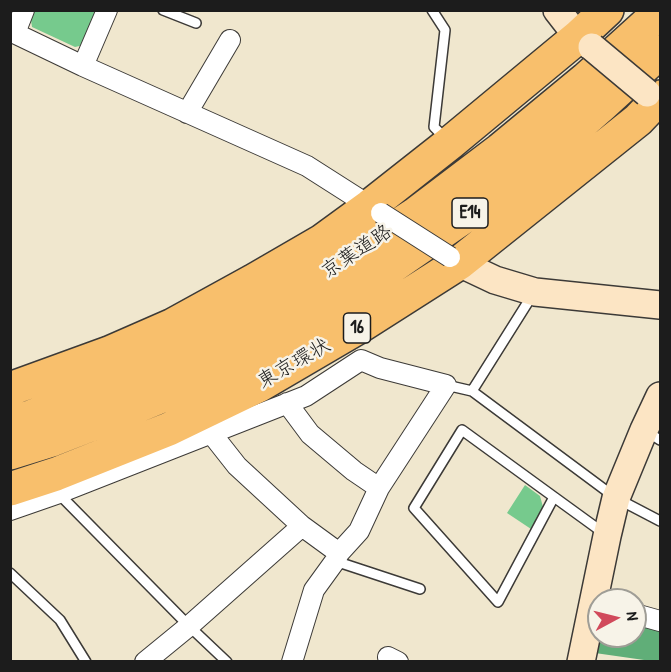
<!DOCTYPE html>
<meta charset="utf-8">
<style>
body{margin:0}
#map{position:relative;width:671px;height:672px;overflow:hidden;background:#f0e7ce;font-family:"Patrick Hand",sans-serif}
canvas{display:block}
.frame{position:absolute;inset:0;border:12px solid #1c1c1c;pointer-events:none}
.north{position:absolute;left:587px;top:588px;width:60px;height:60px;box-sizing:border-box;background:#f7f3e8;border:2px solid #9f9d96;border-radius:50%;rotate:83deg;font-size:16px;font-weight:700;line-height:24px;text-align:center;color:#1c1c1c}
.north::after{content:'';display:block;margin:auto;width:21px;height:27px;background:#d1495b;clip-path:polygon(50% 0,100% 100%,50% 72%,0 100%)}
</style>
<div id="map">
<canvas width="671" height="672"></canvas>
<div class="frame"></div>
<div class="north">N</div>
</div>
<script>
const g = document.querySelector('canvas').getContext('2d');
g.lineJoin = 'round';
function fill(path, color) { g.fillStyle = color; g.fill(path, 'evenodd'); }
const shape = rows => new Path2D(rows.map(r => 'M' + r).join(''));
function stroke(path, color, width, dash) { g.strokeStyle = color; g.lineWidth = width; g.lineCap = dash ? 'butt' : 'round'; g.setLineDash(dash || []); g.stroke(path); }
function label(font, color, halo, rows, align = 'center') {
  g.font = font + ' "Patrick Hand","Klee One",sans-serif'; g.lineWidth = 5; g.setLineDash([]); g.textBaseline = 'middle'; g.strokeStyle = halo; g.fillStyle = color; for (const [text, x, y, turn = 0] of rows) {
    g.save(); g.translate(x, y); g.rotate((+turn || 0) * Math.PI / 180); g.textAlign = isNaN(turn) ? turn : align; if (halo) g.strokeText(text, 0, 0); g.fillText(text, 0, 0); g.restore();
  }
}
fill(shape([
 [31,10,92,10,97,13,84,45,75,47,32,27,30,14],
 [525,485,540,496,543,507,531,529,507,513]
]), '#76ca8d');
fill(shape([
 [635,623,660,630,660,661,651,661,595,653,600,636,635,636]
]), '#60ae78');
const lane = shape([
 [163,10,196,23],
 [432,10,445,30,434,127,446,139],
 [446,385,472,391,616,498,660,521],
 [472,391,533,294],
 [646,431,660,440],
 [59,494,189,626,227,662],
 [554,497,498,602,414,508,462,430,554,497,605,534],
 [335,561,420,589],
 [10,573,60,620,86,662]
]);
const street = shape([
 [10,31,83,66,307,166,376,210],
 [15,33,24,10],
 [83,66,107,10],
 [187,113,230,40],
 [287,403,310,434,354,471,379,488],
 [211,433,237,466,302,526],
 [10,510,59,493,306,396,361,360,380,368,446,385,379,488,359,531,339,553,335,561,314,590,292,662],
 [635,614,660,621],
 [388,657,398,662],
 [145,662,189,626,302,526,339,553]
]);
const secondary = shape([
 [557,10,578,37,592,47],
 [459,263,495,280,535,292,660,305],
 [581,662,607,536,616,498,644,430,660,396]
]);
const highway = shape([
 [10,389,109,353,173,325,253,281,322,241,370,206,450,143,578,37,607,10],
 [10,423,30,417,114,384,182,354,245,321,315,280,417,213,500,150,586,79,660,12],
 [10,453,52,440,126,411,186,386,260,348,348,297,474,210,562,140,602,105,660,52],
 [10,489,56,474,169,429,258,386,357,328,459,263,638,120,660,97]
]);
stroke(lane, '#3c3a37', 12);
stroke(street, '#3c3a37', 22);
stroke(secondary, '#3c3a37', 30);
stroke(highway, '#3c3a37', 36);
stroke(lane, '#fff', 9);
stroke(street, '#fff', 20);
stroke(secondary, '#fce5c4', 27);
stroke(highway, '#f8bf6c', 33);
const streetBridge = shape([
 [381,213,450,257]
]);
const secondaryBridge = shape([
 [592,47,647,93]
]);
stroke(streetBridge, '#3c3a37', 22, []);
stroke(secondaryBridge, '#3c3a37', 30, []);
stroke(streetBridge, '#fff', 20);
stroke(secondaryBridge, '#fce5c4', 27);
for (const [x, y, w] of [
 [470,213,36],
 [357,328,27]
]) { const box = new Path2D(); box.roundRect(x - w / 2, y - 15, w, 30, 4.5); g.fillStyle = '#f7f3e8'; g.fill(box); stroke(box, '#1c1c1c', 1.5); }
label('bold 18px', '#1c1c1c', null, [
 ["E14",470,213],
 ["16",357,328]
]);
label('20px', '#1c1c1c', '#f7f3e8', [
 ["京葉道路",357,252,-34],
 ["東京環状",294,364,-30]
]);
</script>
